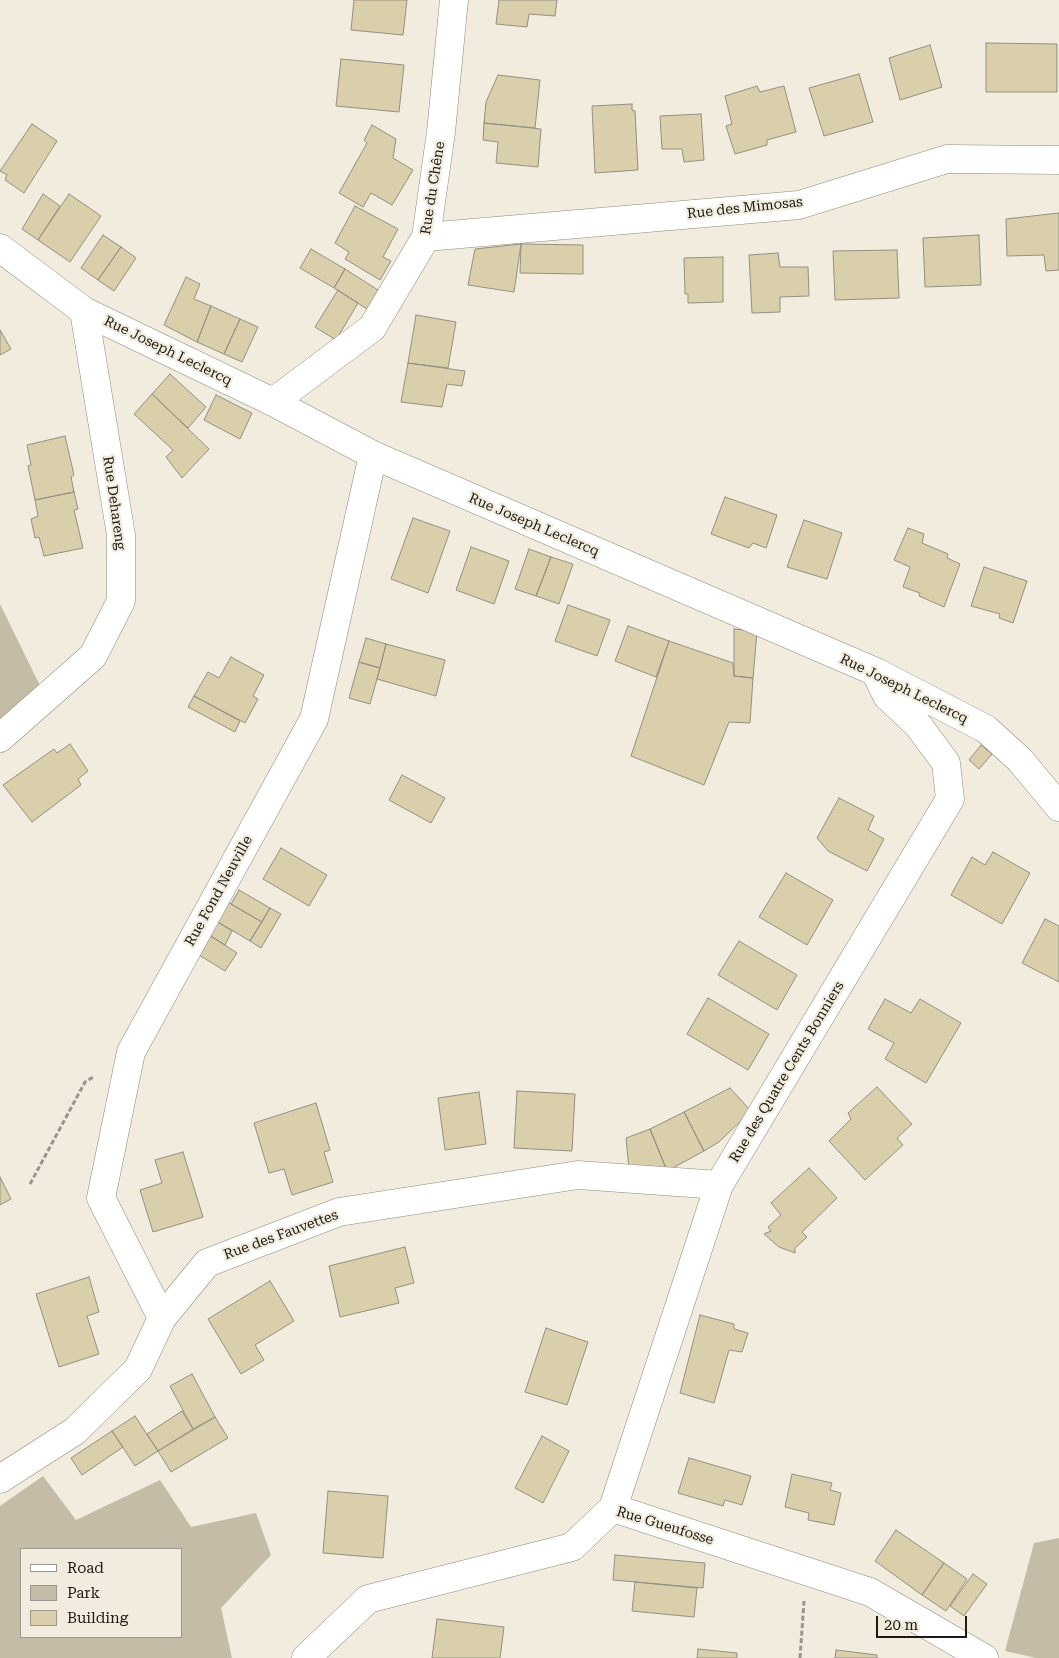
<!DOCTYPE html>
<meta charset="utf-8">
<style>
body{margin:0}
#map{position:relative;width:1059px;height:1658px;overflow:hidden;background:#f1ecdd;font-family:"Roboto Serif",serif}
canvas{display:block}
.legend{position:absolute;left:20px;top:1548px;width:162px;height:90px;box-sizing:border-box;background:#f1ecdd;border:1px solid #9c988d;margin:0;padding:6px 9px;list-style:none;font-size:15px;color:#1c1a15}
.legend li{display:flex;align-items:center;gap:10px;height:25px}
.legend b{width:25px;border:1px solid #9c988d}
.scale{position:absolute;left:876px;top:1616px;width:91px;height:22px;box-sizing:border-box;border:2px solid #1c1a15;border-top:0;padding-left:6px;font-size:15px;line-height:18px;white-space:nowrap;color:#1c1a15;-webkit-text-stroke:4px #f1ecdd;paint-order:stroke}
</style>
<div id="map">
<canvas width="1059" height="1658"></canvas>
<ul class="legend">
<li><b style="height:6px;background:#fff"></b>Road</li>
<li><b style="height:14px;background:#c4bca6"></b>Park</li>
<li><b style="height:14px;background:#dacfab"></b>Building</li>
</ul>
<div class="scale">20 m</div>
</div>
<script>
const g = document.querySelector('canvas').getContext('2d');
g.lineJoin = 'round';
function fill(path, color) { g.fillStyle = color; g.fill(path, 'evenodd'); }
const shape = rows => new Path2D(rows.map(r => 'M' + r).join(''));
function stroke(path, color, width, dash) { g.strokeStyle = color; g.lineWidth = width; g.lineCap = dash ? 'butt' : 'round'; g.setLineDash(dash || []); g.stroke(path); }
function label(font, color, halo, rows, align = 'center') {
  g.font = font + ' "Roboto Serif",serif'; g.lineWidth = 4.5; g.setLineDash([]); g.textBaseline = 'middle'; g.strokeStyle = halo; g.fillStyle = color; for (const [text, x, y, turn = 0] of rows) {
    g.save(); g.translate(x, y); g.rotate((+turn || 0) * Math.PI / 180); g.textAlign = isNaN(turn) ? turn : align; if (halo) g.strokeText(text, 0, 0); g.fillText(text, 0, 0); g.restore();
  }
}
fill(shape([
 [0,604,45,696,0,724],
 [43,1476,76,1520,160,1480,191,1527,256,1513,271,1555,221,1608,232,1658,0,1658,0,1506],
 [21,1549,181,1549,181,1637,21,1637],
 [1059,1538,1059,1658,1036,1658,1005,1651,1034,1543]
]), '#c4bca6');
const building = shape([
 [354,0,407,0,403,35,351,30,354,0],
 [499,0,557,0,555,16,529,14,527,27,496,24,499,0],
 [986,43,1057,44,1057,92,986,92,986,43],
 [930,45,942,87,900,100,889,58,930,45],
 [341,59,404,65,399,112,336,106,341,59],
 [859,74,873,122,824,136,809,88,859,74],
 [498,75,540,80,535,128,484,123,486,102,498,75],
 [757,86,760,92,784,86,796,132,767,140,767,145,735,154,726,126,732,124,725,96,757,86],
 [632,104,632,110,635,111,638,170,595,173,592,106,632,104],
 [701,114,704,160,684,162,682,149,662,149,660,116,701,114],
 [484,123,541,129,538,167,496,163,498,142,483,140,484,123],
 [32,124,57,141,24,193,5,180,7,175,0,171,32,124],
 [372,125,396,139,393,158,413,170,392,205,371,193,363,207,339,193,367,143,364,140,372,125],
 [43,194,60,206,38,240,22,229,43,194],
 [69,194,101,216,70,262,38,240,69,194],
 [355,206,398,229,383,257,391,261,380,280,345,259,349,252,335,243,355,206],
 [1059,213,1059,270,1046,271,1044,255,1007,256,1006,219,1059,213],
 [103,235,121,247,98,280,81,268,103,235],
 [979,235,981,285,925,287,923,238,979,235],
 [521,244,514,292,468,285,475,249,521,244],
 [521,244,583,245,583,274,520,273,521,244],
 [121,247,136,258,114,291,98,280,121,247],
 [311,249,345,269,334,288,300,268,311,249],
 [897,250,899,298,835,300,833,251,897,250],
 [778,253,780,267,808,267,809,296,780,297,780,312,752,313,749,255,778,253],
 [723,257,723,302,688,303,688,294,685,294,684,258,723,257],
 [345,269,378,290,367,309,334,288,345,269],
 [186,277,200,284,194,299,211,306,197,342,164,325,186,277],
 [338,290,358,303,336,340,315,327,338,290],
 [211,306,240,319,224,354,197,342,211,306],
 [416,315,456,322,448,368,408,363,416,315],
 [240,319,258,327,242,362,224,354,240,319],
 [0,330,11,349,0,355,0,330],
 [408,363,465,371,462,386,447,384,442,407,401,402,408,363],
 [170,374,206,407,188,428,152,394,170,374],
 [152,394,209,449,182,478,166,457,173,450,134,414,152,394],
 [216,395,252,413,240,439,204,420,216,395],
 [65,436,74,475,71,477,74,492,35,500,28,466,31,465,27,445,65,436],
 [74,492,78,509,74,510,83,548,44,556,39,537,35,538,31,519,38,516,35,500,74,492],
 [725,497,777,515,766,548,753,543,749,548,711,534,725,497],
 [413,518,450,531,428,593,391,579,413,518],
 [804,520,842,533,827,579,787,567,804,520],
 [908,528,924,534,922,543,948,554,947,558,960,564,944,607,919,596,920,593,903,587,910,567,894,560,908,528],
 [471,547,509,561,494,604,456,590,471,547],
 [529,549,551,557,536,596,515,589,529,549],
 [551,557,573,564,559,604,536,596,551,557],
 [984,567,1027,581,1013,623,999,618,1000,614,971,606,984,567],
 [568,605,610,620,597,656,555,641,568,605],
 [628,626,669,641,656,677,615,661,628,626],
 [734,629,757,631,753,678,734,676,734,629],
 [366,638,386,644,380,668,359,662,366,638],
 [669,641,733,663,734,676,753,678,750,723,729,722,704,785,631,756,669,641],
 [386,644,445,660,436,696,377,679,386,644],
 [231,657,264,675,253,696,258,699,245,723,194,696,208,672,219,678,231,657],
 [359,662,380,668,370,704,349,698,359,662],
 [194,696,240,721,235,732,188,707,194,696],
 [70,744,88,771,78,779,81,785,32,822,3,785,54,749,57,753,70,744],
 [981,745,992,754,979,769,969,760,981,745],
 [402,775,445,798,431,823,389,800,402,775],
 [839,798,874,816,868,830,884,839,867,871,828,851,817,838,839,798],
 [281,848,327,875,309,906,263,879,281,848],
 [993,852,1030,873,1002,924,951,895,972,857,985,865,993,852],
 [786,873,833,900,807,945,759,917,786,873],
 [239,890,270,908,262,922,231,904,239,890],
 [224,900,262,922,250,941,213,919,224,900],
 [270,908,281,914,261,948,250,941,270,908],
 [213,919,232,931,225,945,205,933,213,919],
 [1045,919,1059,926,1059,982,1022,963,1045,919],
 [211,936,237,953,225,971,199,955,211,936],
 [739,941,797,975,777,1010,718,975,739,941],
 [708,998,769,1034,748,1070,687,1034,708,998],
 [885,999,911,1013,920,999,961,1023,926,1083,885,1059,894,1043,868,1029,885,999],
 [877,1087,912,1124,897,1138,903,1145,865,1180,829,1141,851,1119,848,1113,877,1087],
 [730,1088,751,1111,719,1142,704,1151,684,1112,730,1088],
 [517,1091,575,1094,572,1151,514,1148,517,1091],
 [479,1092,486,1144,445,1150,438,1098,479,1092],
 [316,1103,330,1150,324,1152,333,1182,292,1195,284,1169,269,1173,254,1123,316,1103],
 [684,1112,704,1151,667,1171,650,1129,684,1112],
 [650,1129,667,1171,629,1169,626,1138,650,1129],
 [183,1152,203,1217,153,1232,140,1190,162,1183,155,1160,183,1152],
 [809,1168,837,1198,802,1232,807,1237,795,1248,795,1253,779,1247,764,1234,771,1231,768,1227,781,1215,771,1203,809,1168],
 [0,1177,11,1199,0,1205,0,1177],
 [405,1247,414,1283,395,1288,399,1303,340,1317,329,1266,405,1247],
 [89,1277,99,1312,87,1316,99,1354,59,1367,36,1294,89,1277],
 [270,1281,294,1321,255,1345,264,1360,241,1374,208,1319,270,1281],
 [700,1315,734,1324,734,1329,748,1333,742,1352,729,1350,714,1403,680,1393,700,1315],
 [546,1328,588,1342,567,1405,525,1392,546,1328],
 [192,1374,215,1417,193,1429,170,1386,192,1374],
 [182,1411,193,1429,158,1451,147,1434,182,1411],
 [135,1416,158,1451,135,1466,112,1431,135,1416],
 [215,1417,228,1438,171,1472,158,1451,215,1417],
 [112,1431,123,1447,82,1475,71,1458,112,1431],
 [542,1436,569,1451,543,1503,515,1488,542,1436],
 [689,1458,751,1476,742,1505,725,1500,723,1506,678,1493,689,1458],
 [792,1474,832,1483,830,1490,841,1493,834,1525,808,1520,809,1513,785,1507,792,1474],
 [328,1491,388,1496,383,1558,323,1553,328,1491],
 [896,1530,944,1563,922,1595,875,1561,896,1530],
 [615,1555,705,1563,703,1588,613,1580,615,1555],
 [944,1563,967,1579,946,1611,922,1595,944,1563],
 [973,1574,987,1584,964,1616,950,1606,973,1574],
 [635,1582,697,1588,694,1617,632,1611,635,1582],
 [437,1619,504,1627,500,1658,432,1658,437,1619],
 [698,1649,737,1653,737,1658,697,1658,698,1649],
 [836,1650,877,1655,877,1658,835,1658,836,1650]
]);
fill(building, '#dacfab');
stroke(building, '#938f81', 1);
const minor = shape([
 [426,237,799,205,947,159,1059,160],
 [0,248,84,311,273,402,373,455,876,672,986,729,1020,760,1059,807],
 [273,402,372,328,426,237,441,132,454,0],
 [0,738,93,656,121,601,121,535,84,311],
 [162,1318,101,1198,131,1052,314,719,373,455],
 [0,1479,75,1431,138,1369,162,1318,207,1263,339,1212,578,1175,719,1185],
 [613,1508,719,1185,950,799,946,763,918,725,887,696,876,673],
 [306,1658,368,1599,572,1547,613,1508,870,1592,984,1658]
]);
stroke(minor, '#8e8a7c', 29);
stroke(shape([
 [30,1184,85,1082,95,1076],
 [800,1658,804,1601]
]), '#99958a', 3, [5, 2.5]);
stroke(minor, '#fff', 28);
label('14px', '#1c1a15', '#f1ecdd', [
 ["Rue du Chêne",433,188,-81],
 ["Rue des Mimosas",745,208,-6],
 ["Rue Joseph Leclercq",168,351,26],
 ["Rue Dehareng",114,503,82],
 ["Rue Joseph Leclercq",534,525,23],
 ["Rue Joseph Leclercq",904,689,26],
 ["Rue Fond Neuville",219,891,-61],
 ["Rue des Quatre Cents Bonniers",787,1072,-59],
 ["Rue des Fauvettes",281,1235,-20],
 ["Rue Gueufosse",665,1526,17]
]);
</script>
